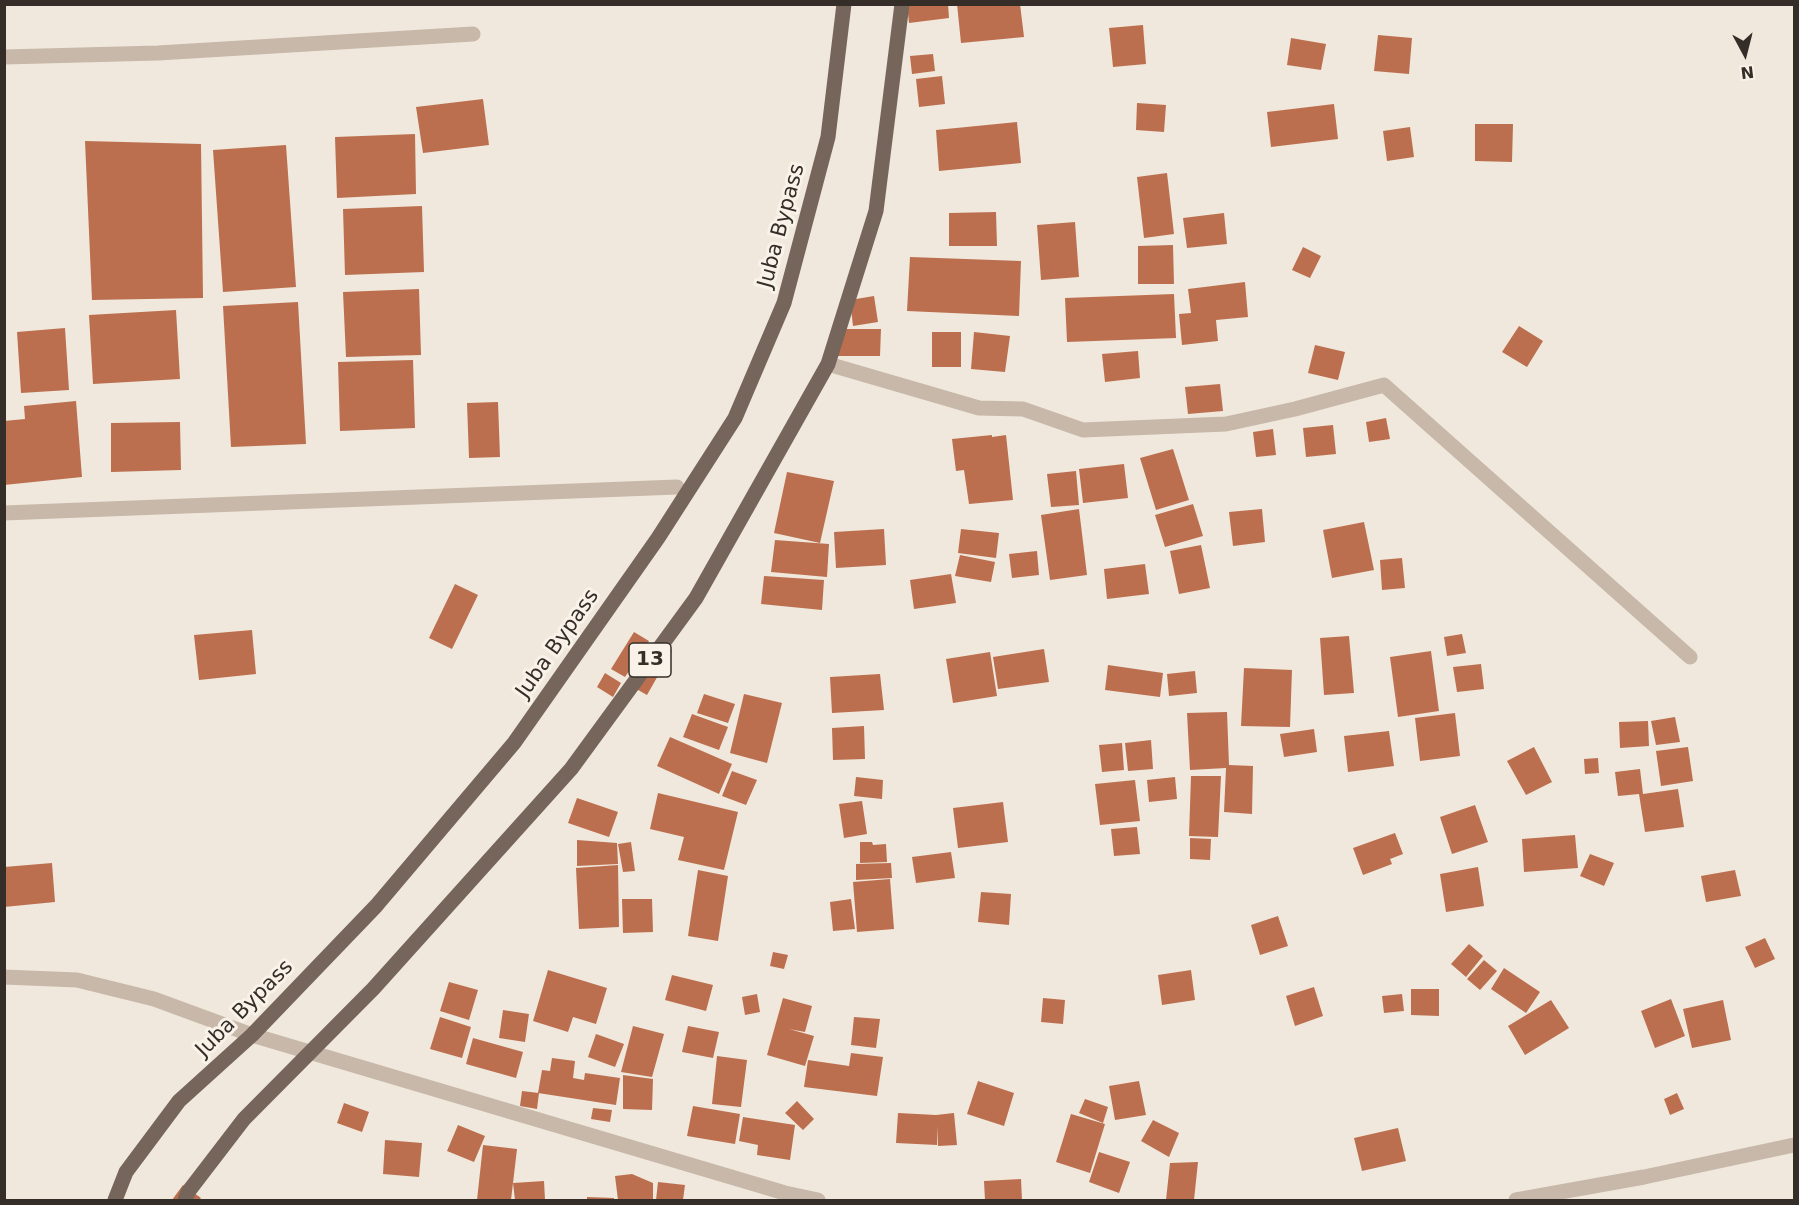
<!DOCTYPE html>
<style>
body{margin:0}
#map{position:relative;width:1799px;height:1205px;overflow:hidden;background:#f0e8dc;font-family:"DejaVu Sans",sans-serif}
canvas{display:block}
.frame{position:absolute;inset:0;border:6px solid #352d28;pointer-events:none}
.north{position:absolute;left:1715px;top:24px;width:60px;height:60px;-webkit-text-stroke:4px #f8f2e8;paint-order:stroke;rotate:173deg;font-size:16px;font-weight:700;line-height:24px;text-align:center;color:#352d28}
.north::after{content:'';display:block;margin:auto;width:21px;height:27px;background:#352d28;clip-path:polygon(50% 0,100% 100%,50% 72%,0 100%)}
</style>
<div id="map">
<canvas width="1799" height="1205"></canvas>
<div class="frame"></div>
<div class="north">N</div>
</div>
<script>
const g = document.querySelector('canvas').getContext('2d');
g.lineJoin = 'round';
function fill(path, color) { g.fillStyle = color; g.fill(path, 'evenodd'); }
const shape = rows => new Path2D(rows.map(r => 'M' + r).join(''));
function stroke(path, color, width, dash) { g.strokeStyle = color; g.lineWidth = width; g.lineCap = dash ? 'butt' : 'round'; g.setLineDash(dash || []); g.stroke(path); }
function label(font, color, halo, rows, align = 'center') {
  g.font = font + ' "DejaVu Sans",sans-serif'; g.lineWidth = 6; g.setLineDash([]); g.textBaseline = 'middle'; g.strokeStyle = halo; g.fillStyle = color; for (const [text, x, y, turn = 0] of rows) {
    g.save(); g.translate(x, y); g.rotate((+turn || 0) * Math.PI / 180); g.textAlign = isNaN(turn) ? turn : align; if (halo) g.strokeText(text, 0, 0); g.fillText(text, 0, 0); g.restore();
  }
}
fill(shape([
 [907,4,948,4,949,18,909,23],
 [957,4,1020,4,1024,37,961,43],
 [1143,25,1146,64,1113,67,1109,28],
 [1378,35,1412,38,1409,74,1374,71],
 [1291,38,1326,44,1321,70,1287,65],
 [933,54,935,71,912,74,910,56],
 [942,76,945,104,919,107,916,79],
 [483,99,489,145,423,153,416,107],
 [1137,103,1166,105,1164,132,1136,130],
 [1334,104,1338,139,1271,147,1267,112],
 [1017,122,1021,163,939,171,936,130],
 [1475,124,1513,124,1512,162,1475,161],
 [1410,127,1414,157,1387,161,1383,131],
 [415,134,416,194,337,198,335,137],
 [85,141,201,144,203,298,92,300],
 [286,145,296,287,223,292,213,150],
 [1167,173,1174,234,1144,238,1137,177],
 [422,206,424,272,345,275,343,209],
 [996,212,997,246,949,246,949,213],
 [1224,213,1227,244,1187,248,1183,218],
 [1075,222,1079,277,1041,280,1037,225],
 [1173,245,1174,284,1138,284,1138,246],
 [1303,247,1321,256,1310,278,1292,270],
 [910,257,1021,261,1019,316,907,311],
 [1245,282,1248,317,1216,320,1218,341,1182,345,1179,314,1191,313,1188,289],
 [419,289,421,355,346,357,343,292],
 [1174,294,1176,338,1067,342,1065,298],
 [874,296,878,322,853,326,850,300],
 [298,302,306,444,231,447,223,306],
 [176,310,180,379,93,384,89,315],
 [1519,326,1543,341,1527,367,1502,352],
 [65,328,69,390,21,393,17,332],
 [837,329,881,329,880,356,837,356],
 [932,332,961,332,961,367,932,367],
 [974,332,1010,336,1005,372,971,369],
 [1315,345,1345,352,1338,380,1308,373],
 [1138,351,1140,378,1105,382,1102,354],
 [413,360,415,428,340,431,338,362],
 [1220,384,1223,411,1188,414,1185,387],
 [76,401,82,477,4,485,4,421,25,419,24,406],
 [498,402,500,457,469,458,467,403],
 [1386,418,1390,439,1369,442,1366,422],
 [180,422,181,470,111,472,111,423],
 [1333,425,1336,454,1306,457,1303,428],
 [1273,429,1276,455,1256,457,1253,432],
 [992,435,992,437,1006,435,1013,500,969,504,964,470,956,471,952,439],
 [1173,449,1189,500,1156,510,1140,458],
 [1124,464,1128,498,1083,503,1079,469],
 [1076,471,1079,505,1051,507,1047,474],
 [787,472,834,481,820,543,774,533],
 [1193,504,1203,536,1165,547,1155,515],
 [1079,509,1087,575,1050,580,1041,515],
 [1262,509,1265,542,1233,546,1229,512],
 [1364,522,1374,570,1332,578,1323,530],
 [884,529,886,565,836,568,834,532],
 [961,529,999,533,996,558,958,553],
 [775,540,829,544,827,577,771,572],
 [1201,545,1210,588,1179,594,1170,551],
 [1037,551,1039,575,1012,578,1009,554],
 [960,555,995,562,991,582,955,576],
 [1402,558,1405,588,1382,590,1380,560],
 [1145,564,1149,594,1107,599,1104,569],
 [951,574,956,603,914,609,910,580],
 [764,576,824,580,822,610,761,604],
 [455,584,478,595,452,649,429,638],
 [252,630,256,674,199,680,194,635],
 [634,632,649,641,625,677,611,669],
 [1462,634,1466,653,1447,656,1444,637],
 [1349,636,1354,693,1324,695,1320,638],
 [657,643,672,651,647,695,631,686],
 [1044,649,1049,682,998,689,993,657],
 [1431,651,1439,711,1398,717,1390,657],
 [990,652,997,696,953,703,946,659],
 [1481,664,1484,689,1457,692,1453,667],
 [1108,665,1163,673,1160,697,1105,690],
 [1244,668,1292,670,1290,727,1241,726],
 [1195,671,1197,693,1169,696,1167,674],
 [605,673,621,683,613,697,597,687],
 [880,674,884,710,832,713,830,677],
 [704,694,735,704,728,723,697,713],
 [744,694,782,703,767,763,730,753],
 [1227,712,1229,765,1253,766,1252,814,1224,812,1226,768,1190,770,1187,713],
 [1455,713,1460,756,1420,761,1415,718],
 [692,714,728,727,719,750,683,737],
 [1675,717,1680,742,1656,745,1651,721],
 [1648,721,1649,746,1620,748,1619,722],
 [864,726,865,759,833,760,832,728],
 [1314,729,1317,752,1284,757,1280,734],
 [1389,731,1394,766,1348,772,1344,736],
 [670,737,732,764,719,794,657,766],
 [1151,740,1153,769,1128,771,1125,743],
 [1122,743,1124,770,1102,772,1099,745],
 [1534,747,1552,782,1526,795,1507,761],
 [1688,747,1693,781,1661,786,1656,751],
 [1598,758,1599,773,1585,774,1584,759],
 [1640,769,1643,794,1678,789,1684,827,1645,832,1639,794,1618,796,1615,772],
 [732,771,757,780,746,805,722,796],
 [1191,776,1221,776,1218,837,1189,836],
 [856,777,883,780,882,799,854,796],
 [1175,777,1177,799,1149,802,1147,780],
 [1135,780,1140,821,1100,825,1095,784],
 [658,793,738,812,724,870,678,860,684,837,650,829],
 [577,798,618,812,609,837,568,823],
 [862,801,867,834,844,838,839,804],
 [1003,802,1008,842,958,848,953,808],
 [1475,805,1488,842,1452,854,1440,817],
 [1137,827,1140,854,1114,856,1111,829],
 [1395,833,1403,854,1390,859,1392,864,1363,875,1353,848],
 [1575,835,1578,868,1524,872,1522,839],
 [1190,838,1211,839,1210,860,1190,859],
 [577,840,617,843,618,864,577,866],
 [631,842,635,871,623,872,618,844],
 [860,842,872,842,873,845,886,844,887,862,860,863],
 [951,852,955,878,916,883,912,857],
 [1590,854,1614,863,1604,886,1580,876],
 [52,863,55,902,4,907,4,867],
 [891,863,892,878,856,880,856,864],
 [618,865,619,927,579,929,576,868],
 [1478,867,1484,906,1446,912,1440,874],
 [698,870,728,876,718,941,688,936],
 [1735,870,1741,896,1706,902,1701,876],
 [890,879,894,929,857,932,853,882],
 [981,892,1011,894,1009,925,978,922],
 [622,899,652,899,653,932,623,933],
 [851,899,855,929,833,931,830,902],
 [1278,916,1288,946,1260,955,1251,925],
 [1765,938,1775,959,1755,968,1745,947],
 [1469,944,1483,956,1466,977,1451,964],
 [773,952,788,955,784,969,770,966],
 [1484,960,1497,971,1480,990,1467,979],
 [1504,968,1540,992,1526,1013,1491,989],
 [548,970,607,988,596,1024,573,1017,568,1032,533,1021],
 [1191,970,1195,1000,1162,1005,1158,975],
 [672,975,713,985,706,1011,665,1000],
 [449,982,478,990,469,1020,440,1011],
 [1314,987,1323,1016,1295,1026,1286,996],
 [1411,989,1439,989,1439,1016,1411,1015],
 [757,994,760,1012,745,1015,742,997],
 [1402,994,1404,1011,1384,1013,1382,996],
 [783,998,812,1006,805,1032,789,1029,814,1036,805,1066,767,1055],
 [1043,998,1065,1000,1063,1024,1041,1022],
 [1671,999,1685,1036,1655,1048,1641,1011],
 [1551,1000,1569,1028,1525,1055,1508,1026],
 [1723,1000,1731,1040,1692,1048,1683,1009],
 [503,1010,529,1014,525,1042,499,1038],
 [440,1017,471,1027,462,1058,430,1049],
 [854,1017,880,1019,876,1048,851,1045],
 [633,1026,664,1034,652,1077,621,1072],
 [688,1026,719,1032,713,1058,682,1052],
 [596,1034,624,1044,615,1067,588,1057],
 [473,1038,523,1052,516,1078,466,1064],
 [851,1053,883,1057,877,1096,804,1087,808,1060,849,1066],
 [717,1056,747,1060,741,1107,712,1104],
 [552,1058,575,1061,573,1078,584,1080,585,1073,620,1078,616,1105,538,1093,542,1070,550,1071],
 [623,1075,653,1079,652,1110,623,1109],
 [978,1081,1014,1093,1004,1126,967,1114],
 [1139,1081,1146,1115,1115,1120,1109,1086],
 [522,1091,539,1093,537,1109,520,1106],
 [1677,1093,1684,1109,1670,1115,1664,1099],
 [1085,1099,1108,1107,1103,1123,1079,1113],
 [797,1101,814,1119,803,1130,785,1113],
 [344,1103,369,1112,362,1132,337,1123],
 [693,1106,740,1114,735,1144,687,1136],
 [593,1108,612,1110,610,1122,591,1119],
 [898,1113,936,1115,954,1113,957,1145,938,1146,937,1126,937,1145,896,1143],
 [1071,1114,1105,1124,1090,1173,1056,1162],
 [743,1117,795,1125,790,1160,757,1155,758,1145,739,1141],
 [1153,1120,1179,1133,1169,1157,1141,1141],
 [458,1125,485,1136,474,1162,447,1151],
 [1398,1128,1406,1161,1362,1171,1354,1138],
 [385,1140,422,1143,419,1177,383,1174],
 [483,1145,517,1149,511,1200,477,1200],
 [1099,1152,1130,1162,1119,1193,1089,1182],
 [1198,1162,1194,1200,1166,1200,1170,1163],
 [632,1174,653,1183,653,1200,618,1200,615,1176],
 [1021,1179,1022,1200,985,1200,984,1181],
 [544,1181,545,1200,515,1200,513,1183],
 [658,1182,685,1185,683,1200,656,1200],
 [183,1185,201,1198,199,1200,172,1200],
 [587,1197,614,1198,614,1200,587,1200]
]), '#bc6f4e');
stroke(shape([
 [4,57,158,53,473,34],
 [828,364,979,408,1023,409,1083,430,1226,424,1295,409,1384,385,1690,657],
 [4,513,677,487],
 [4,977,77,980,154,999,252,1035,785,1193,818,1200],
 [1516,1200,1644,1177,1794,1145]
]), '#c7b8a9', 15);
stroke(shape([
 [115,1200,126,1172,179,1101,252,1035,376,906,514,743,658,538,735,418,784,303,828,137,844,4],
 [185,1200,188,1192,244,1119,373,989,571,769,696,598,828,364,876,211,902,4]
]), '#76655b', 15);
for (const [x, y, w] of [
 [650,660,42]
]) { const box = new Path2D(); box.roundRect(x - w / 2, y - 17, w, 34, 4.5); g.fillStyle = '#f8f2e8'; g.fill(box); stroke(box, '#352d28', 1.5); }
label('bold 20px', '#352d28', null, [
 ["13",650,660]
]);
label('21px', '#352d28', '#f8f2e8', [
 ["Juba Bypass",782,226,-75],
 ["Juba Bypass",558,644,-55],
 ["Juba Bypass",245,1009,-45]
]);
</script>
